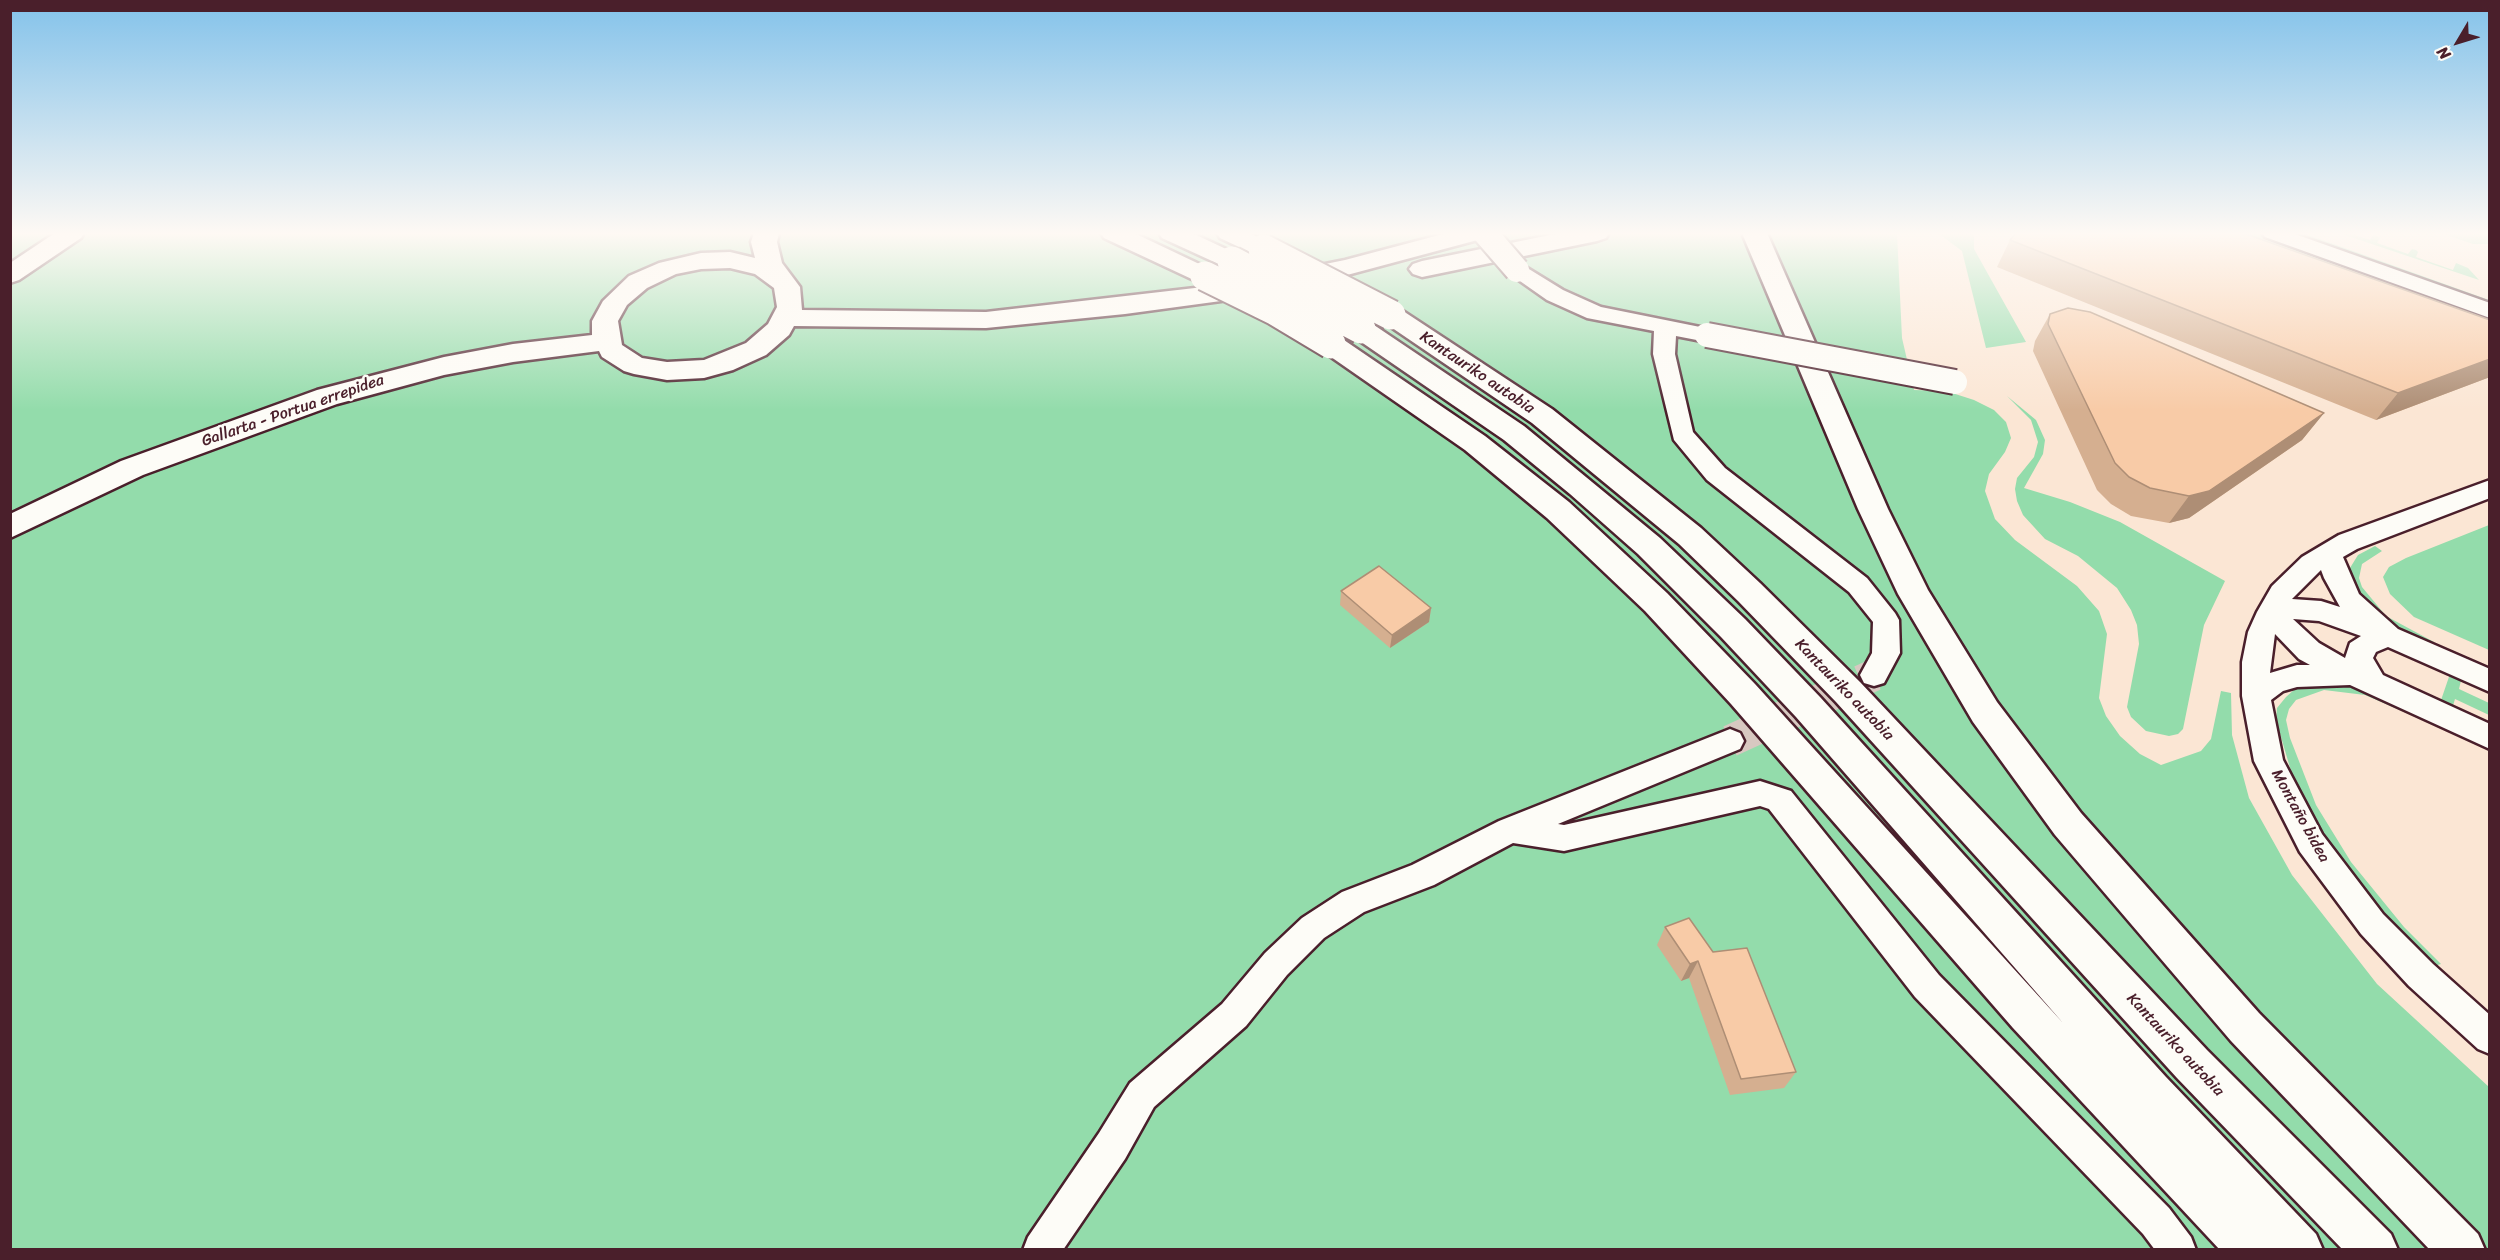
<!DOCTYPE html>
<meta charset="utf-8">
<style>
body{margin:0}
#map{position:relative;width:2500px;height:1260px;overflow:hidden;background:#fcf2e7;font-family:Sriracha,sans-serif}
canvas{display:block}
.frame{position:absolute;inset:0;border:12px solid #4a1f2b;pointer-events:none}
.north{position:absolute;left:2428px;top:12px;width:60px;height:60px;-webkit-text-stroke:4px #fdfcf7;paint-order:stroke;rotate:232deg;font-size:16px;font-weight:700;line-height:24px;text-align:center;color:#4a1f2b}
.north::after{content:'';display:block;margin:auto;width:21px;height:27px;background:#4a1f2b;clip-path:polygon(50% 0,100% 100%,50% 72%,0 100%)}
</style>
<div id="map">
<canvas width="2500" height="1260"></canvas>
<div class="frame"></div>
<div class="north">N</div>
</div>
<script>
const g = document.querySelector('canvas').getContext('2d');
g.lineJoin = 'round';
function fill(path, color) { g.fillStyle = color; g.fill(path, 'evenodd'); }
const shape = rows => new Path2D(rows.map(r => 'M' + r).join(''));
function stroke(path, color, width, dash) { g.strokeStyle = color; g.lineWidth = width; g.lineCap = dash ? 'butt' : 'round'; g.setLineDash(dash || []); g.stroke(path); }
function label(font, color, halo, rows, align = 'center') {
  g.font = font + ' Sriracha,sans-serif'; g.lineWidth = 5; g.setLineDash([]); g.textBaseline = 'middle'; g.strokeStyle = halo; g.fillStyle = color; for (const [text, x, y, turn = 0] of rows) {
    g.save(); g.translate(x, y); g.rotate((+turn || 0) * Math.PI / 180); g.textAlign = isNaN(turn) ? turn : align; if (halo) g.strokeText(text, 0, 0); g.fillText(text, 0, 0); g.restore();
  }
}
fill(shape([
 [1784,233,2489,233,2489,1241,2274,1024]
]), '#fbe6d4');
fill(shape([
 [10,233,1897,233,1902,338,1914,390,1946,391,1974,400,1994,410,2006,422,2011,438,2005,452,1989,474,1985,491,1995,519,2015,540,2077,586,2099,611,2107,634,2099,698,2106,716,2120,736,2140,754,2161,765,2201,751,2211,739,2221,691,2231,693,2232,735,2249,798,2292,875,2377,984,2489,1087,2489,1249,11,1249],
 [1938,233,1974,233,1974,249,2026,342,1986,348,1962,251],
 [2244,233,2253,233,2489,319,2489,323],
 [2288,233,2303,233,2489,300,2489,306],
 [2339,233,2349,233,2370,240,2373,235,2377,236,2380,238,2377,243,2408,254,2412,249,2416,250,2418,252,2416,257,2453,270,2456,263,2468,268,2479,280],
 [2441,233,2489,233,2489,244,2473,244],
 [2007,396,2036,420,2045,440,2043,454,2024,488,2070,502,2120,522,2225,581,2204,625,2183,729,2178,734,2169,736,2146,731,2131,717,2127,707,2139,644,2137,625,2131,610,2117,588,2078,556,2045,539,2023,515,2017,501,2015,489,2017,478,2034,457,2038,442,2031,420],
 [2489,525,2489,650,2414,617,2390,594,2383,577,2389,567,2406,558],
 [2375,546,2382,551,2362,564,2359,578,2362,587,2386,616,2434,642,2432,648,2393,628,2359,597,2350,576,2350,568,2358,555],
 [2451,671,2462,676,2459,689,2489,703,2489,715,2455,699,2451,712,2439,706],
 [2311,683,2353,685,2410,709,2409,714,2365,695,2324,690,2296,700,2289,709,2286,720,2290,738,2316,805,2351,862,2404,927,2441,964,2434,966,2399,933,2369,898,2327,840,2306,805,2291,771,2276,720,2277,708,2286,697,2295,689]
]), '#93dcab');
stroke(shape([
 [1730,741,1874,675]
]), '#d8c8c1', 32, [32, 16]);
const street = shape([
 [2262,233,2292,233,2490,303,2490,318,2265,237,2262,233],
 [1517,264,1524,266,1563,290,1601,307,1715,330,1718,335,1715,340,1707,342,1676,336,1675,354,1693,432,1725,468,1867,578,1895,613,1899,620,1900,653,1884,683,1874,686,1864,683,1860,675,1872,653,1873,622,1849,592,1707,480,1674,440,1653,354,1654,331,1587,318,1547,300,1510,274,1506,270,1510,266,1517,264],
 [2490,480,2490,498,2357,549,2343,557,2359,594,2398,629,2490,669,2490,692,2388,647,2376,652,2373,658,2383,675,2490,724,2490,749,2350,685,2297,687,2283,691,2271,700,2283,760,2322,834,2383,914,2433,964,2490,1015,2490,1054,2478,1049,2409,986,2361,934,2300,852,2254,761,2242,696,2242,662,2248,632,2257,612,2272,586,2302,557,2339,535,2490,480],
 [2321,570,2324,578,2340,607,2321,601,2292,599,2321,570],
 [2293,619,2319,621,2361,636,2350,643,2345,658,2319,643,2293,619],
 [2275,634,2299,659,2310,665,2297,665,2270,673,2275,634],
 [1730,729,1740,733,1744,741,1740,749,1558,824,1564,825,1760,781,1791,791,1939,975,2169,1208,2191,1237,2196,1250,2155,1250,2143,1234,1915,997,1769,809,1760,806,1564,851,1513,843,1434,885,1364,912,1324,938,1287,975,1246,1026,1154,1107,1125,1159,1063,1250,1023,1250,1028,1237,1099,1133,1130,1083,1222,1004,1265,953,1302,918,1342,892,1412,865,1499,821,1730,729]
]);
const secondary = shape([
 [55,233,84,233,81,238,19,280,10,283,10,263,55,233]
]);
const highway = shape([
 [754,233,779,233,777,242,782,263,800,287,802,310,986,312,1221,285,1345,260,1447,233,1488,233,1485,238,1347,275,1221,301,1125,314,986,328,794,326,789,335,766,355,733,370,704,378,667,380,634,374,624,371,602,357,599,351,513,362,444,375,337,404,143,475,10,538,10,514,121,461,317,390,444,357,513,344,592,335,592,321,603,301,629,276,659,263,701,253,730,252,755,258,751,242,754,233],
 [730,268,755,274,774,288,777,307,768,324,746,343,704,360,667,362,642,358,622,345,618,321,627,305,647,288,676,274,701,269,730,268],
 [1101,233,1134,233,1214,271,1218,276,1214,281,1205,284,1196,281,1104,238,1101,233],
 [1159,233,1192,233,1241,256,1245,261,1241,266,1232,269,1223,266,1162,238,1159,233],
 [1217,233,1249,233,1272,244,1276,249,1272,254,1263,257,1254,254,1220,238,1217,233],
 [1560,233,1609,233,1606,238,1597,241,1422,277,1413,274,1409,269,1413,264,1422,261,1560,233],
 [1742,233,1767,233,1888,509,1928,590,1997,702,2081,813,2259,1013,2478,1234,2485,1250,2430,1250,2231,1041,2055,835,1973,722,1898,594,1858,509,1742,233],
 [1391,307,1400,309,1552,409,1701,528,1760,583,1860,682,2207,1050,2391,1234,2398,1250,2343,1250,2177,1078,1836,702,1738,601,1679,544,1532,423,1382,321,1378,315,1382,309,1391,307],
 [1361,321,1371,323,1524,426,1660,538,1745,619,1820,697,2166,1077,2316,1234,2323,1250,2220,1250,2013,1028,1731,704,1645,611,1547,518,1465,450,1321,350,1317,344,1321,338,1331,335,1341,338,1485,436,1569,502,1667,593,1755,684,2063,1023,1796,717,1721,637,1638,554,1570,494,1504,440,1351,335,1348,329,1351,323,1361,321]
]);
stroke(street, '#4a1f2b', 5);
stroke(secondary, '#4a1f2b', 5);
stroke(highway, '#4a1f2b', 5);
fill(street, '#fdfcf7');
fill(secondary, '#fdfcf7');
fill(highway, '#fdfcf7');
const streetBridge = shape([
 [1485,233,1517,270],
 [1707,335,1955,382]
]);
const highwayBridge = shape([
 [1263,249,1391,315],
 [1232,261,1361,329],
 [1205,276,1276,311,1331,344]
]);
stroke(streetBridge, '#4a1f2b', 28, []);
stroke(highwayBridge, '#4a1f2b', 33, []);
stroke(streetBridge, '#fdfcf7', 24);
stroke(highwayBridge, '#fdfcf7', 29);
fill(shape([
 [2010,240,2490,320,2490,377,2376,420,1997,267],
 [2050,314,2324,413,2302,440,2189,518,2169,523,2131,516,2111,504,2097,490,2033,351,2035,341],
 [1341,591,1431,608,1429,622,1390,648,1340,605],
 [1689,918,1796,1072,1784,1088,1730,1095,1689,978,1681,981,1657,945,1665,927]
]), '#d5af90');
fill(shape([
 [2490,359,2490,377,2376,420,2398,393],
 [2324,413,2302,440,2189,518,2169,523,2189,496],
 [1431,608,1429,622,1390,648,1392,635],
 [1698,961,1689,978,1681,981,1690,964]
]), '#ae8e75');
const building = shape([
 [2016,233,2243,233,2490,320,2490,359,2398,393,2010,240,2016,233],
 [2068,308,2090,312,2324,413,2209,491,2189,496,2150,488,2129,477,2115,463,2048,324,2050,314,2068,308],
 [1379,566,1431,608,1392,635,1341,591,1379,566],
 [1689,918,1713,952,1747,948,1796,1072,1741,1079,1698,961,1690,964,1665,927,1689,918]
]);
fill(building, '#f8cba7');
stroke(building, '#ae8e75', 1.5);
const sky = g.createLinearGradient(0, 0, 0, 410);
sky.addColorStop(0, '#83c2ea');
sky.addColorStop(0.57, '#fef9f4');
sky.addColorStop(1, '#fef9f400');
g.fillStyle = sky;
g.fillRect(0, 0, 2500, 410);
label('16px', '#4a1f2b', '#fdfcf7', [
 ["Kantauriko autobia",1477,373,34],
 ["Gallarta - Portua errepidea",293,411,-19],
 ["Kantauriko autobia",1844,690,46],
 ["Montaño bidea",2300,816,61],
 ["Kantauriko autobia",2175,1045,47]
]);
</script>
